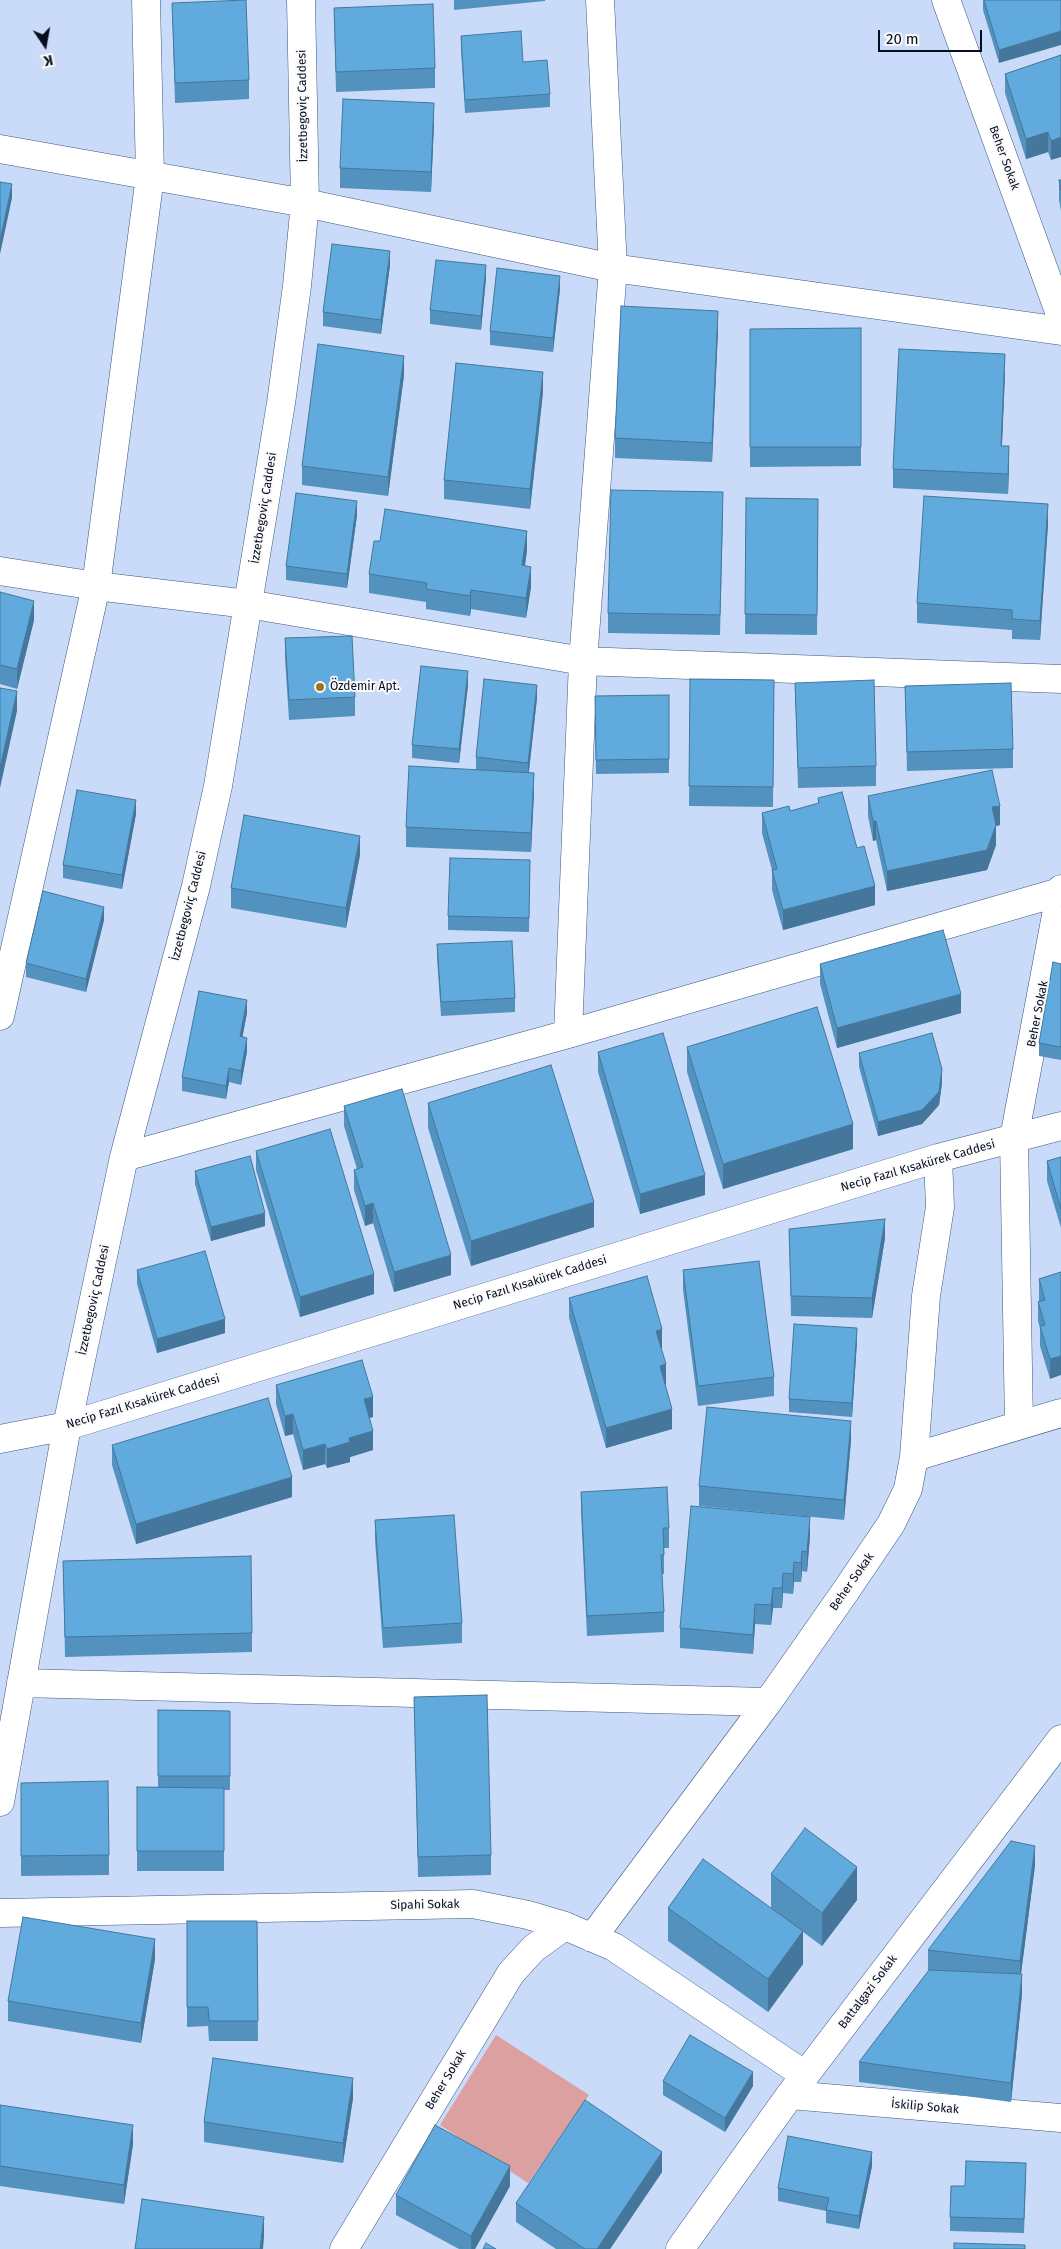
<!DOCTYPE html>
<meta charset="utf-8">
<style>
body{margin:0}
#map{position:relative;width:1061px;height:2249px;overflow:hidden;background:#c9dbf9;font-family:"Fira Sans",sans-serif}
canvas{display:block}
.north{position:absolute;left:20px;top:20px;width:50px;height:50px;-webkit-text-stroke:4px #fafafa;paint-order:stroke;rotate:168deg;font-size:14px;font-weight:700;line-height:20px;text-align:center;color:#050e1f}
.north::after{content:'';display:block;margin:auto;width:18px;height:22px;background:#050e1f;clip-path:polygon(50% 0,100% 100%,50% 72%,0 100%)}
.scale{position:absolute;left:878px;top:30px;width:104px;height:22px;box-sizing:border-box;border:2px solid #050e1f;border-top:0;padding-left:6px;font-size:15px;line-height:18px;white-space:nowrap;color:#050e1f;-webkit-text-stroke:4px #fafafa;paint-order:stroke}
</style>
<div id="map">
<canvas width="1061" height="2249"></canvas>
<div class="north">K</div>
<div class="scale">20 m</div>
</div>
<script>
const g = document.querySelector('canvas').getContext('2d');
g.lineJoin = 'round';
function fill(path, color) { g.fillStyle = color; g.fill(path, 'evenodd'); }
const shape = rows => new Path2D(rows.map(r => 'M' + r).join(''));
function stroke(path, color, width, dash) { g.strokeStyle = color; g.lineWidth = width; g.lineCap = dash ? 'butt' : 'round'; g.setLineDash(dash || []); g.stroke(path); }
function label(font, color, halo, rows, align = 'center') {
  g.font = font + ' "Fira Sans",sans-serif'; g.lineWidth = 4; g.setLineDash([]); g.textBaseline = 'middle'; g.strokeStyle = halo; g.fillStyle = color; for (const [text, x, y, turn = 0] of rows) {
    g.save(); g.translate(x, y); g.rotate((+turn || 0) * Math.PI / 180); g.textAlign = isNaN(turn) ? turn : align; if (halo) g.strokeText(text, 0, 0); g.fillText(text, 0, 0); g.restore();
  }
}
fill(shape([
 [496,2035,589,2095,528,2183,440,2125]
]), '#dba09f');
const minor = shape([
 [946,0,1061,317],
 [0,149,305,203,613,268,1061,331],
 [0,571,96,586,248,604,583,661,1061,679],
 [0,1016,96,586,150,176,146,0],
 [568,1034,583,661,613,268,600,0],
 [124,1157,568,1034,1060,892],
 [1019,1425,1014,1138,1061,889],
 [0,1439,67,1426,938,1158,1061,1126],
 [914,1457,1061,1413],
 [21,1683,768,1702],
 [0,1802,67,1426,124,1157,196,886,218,786,281,403,297,286,305,203,301,0],
 [0,1913,473,1904,528,1915,565,1926,614,1947,805,2075],
 [592,1938,768,1702,845,1592,891,1524,908,1489,914,1457,926,1296,940,1207,938,1158],
 [790,2095,1061,2118],
 [344,2249,511,1973,534,1948,565,1926],
 [680,2249,790,2095,1061,1739]
]);
stroke(minor, '#3d5681', 29);
stroke(minor, '#fff', 28);
fill(shape([
 [454,0,545,0,545,1,454,10],
 [983,0,1061,0,999,63,983,10],
 [172,3,249,80,249,99,175,103],
 [334,8,435,68,435,88,336,92],
 [461,36,523,62,550,94,550,107,465,113,461,49],
 [1061,55,1051,160,1048,152,1026,159,1005,93,1005,74],
 [434,123,431,192,340,188,340,168],
 [1059,180,1061,180,1061,211,1059,200],
 [390,265,381,334,323,326,323,312],
 [486,278,481,330,430,324,430,310],
 [560,289,553,352,490,345,490,331],
 [861,328,861,466,750,467,750,329],
 [718,330,712,462,615,458,615,438],
 [1005,373,1002,446,1009,466,1008,494,893,488,893,469],
 [404,375,388,496,302,485,302,466],
 [543,392,530,509,444,499,444,480],
 [746,498,818,499,817,635,745,634],
 [723,512,720,635,608,633,608,613],
 [357,515,347,588,286,580,286,566],
 [1048,524,1040,640,1012,639,1012,630,917,623,917,603],
 [527,550,525,566,531,587,526,618,471,609,470,616,426,609,426,602,369,593,369,574],
 [0,592,34,620,17,689,0,684],
 [285,638,355,697,355,716,289,720,285,658],
 [690,679,774,680,773,807,689,806],
 [795,683,876,766,876,786,798,788],
 [468,685,459,763,412,758,412,745],
 [905,686,1013,749,1013,768,907,771],
 [669,695,669,773,596,774,595,696],
 [537,698,529,772,534,792,531,852,406,847,406,827,476,770,476,757],
 [868,796,1000,825,996,826,996,845,987,870,887,891,876,840,873,841,868,816],
 [818,798,857,848,875,905,783,930,772,890,772,870,762,833,762,813,790,811,818,804],
 [136,814,122,889,63,878,63,865],
 [360,855,346,928,231,908,231,888],
 [530,860,529,932,448,930,448,916],
 [104,920,86,992,26,977,26,963],
 [437,944,515,998,515,1012,441,1016,437,958],
 [820,964,961,1013,837,1048,820,984],
 [1061,964,1061,1060,1039,1056,1039,1043],
 [247,1013,242,1037,247,1051,241,1085,229,1082,226,1099,182,1091,182,1077],
 [687,1047,853,1149,723,1189,687,1072],
 [598,1052,705,1195,640,1214,598,1072],
 [859,1053,942,1083,939,1105,922,1124,878,1136,859,1067],
 [428,1103,594,1227,471,1266,428,1128],
 [344,1106,451,1275,394,1292,373,1223,365,1226,354,1190,354,1170,357,1169,344,1126],
 [256,1151,374,1294,300,1317,256,1170],
 [1061,1157,1061,1228,1047,1181,1047,1161],
 [195,1171,265,1226,211,1241,195,1184],
 [789,1229,885,1238,872,1318,791,1316],
 [137,1270,225,1333,157,1353,137,1284],
 [683,1270,774,1377,774,1396,698,1406,683,1290],
 [1061,1272,1050,1379,1040,1346,1040,1328,1038,1321,1038,1302,1039,1301,1039,1279],
 [569,1298,662,1349,661,1349,666,1384,665,1384,672,1429,606,1448,569,1318],
 [857,1341,852,1417,789,1412,789,1399],
 [276,1385,373,1417,370,1418,373,1450,350,1457,350,1462,327,1468,325,1464,303,1470,293,1434,285,1436,276,1404],
 [851,1440,844,1520,699,1506,699,1486],
 [112,1445,292,1497,136,1544,112,1465],
 [581,1492,669,1528,669,1548,664,1548,664,1574,662,1574,664,1612,664,1632,587,1636,581,1511],
 [375,1520,462,1623,462,1643,383,1648,375,1540],
 [810,1536,807,1572,802,1571,801,1582,794,1582,793,1594,783,1593,782,1608,773,1608,771,1625,755,1624,753,1654,680,1648,680,1628],
 [63,1561,252,1633,252,1652,65,1657],
 [414,1697,491,1855,491,1875,418,1877],
 [158,1710,230,1711,230,1790,224,1790,224,1871,137,1871,137,1787,158,1787],
 [21,1783,109,1855,109,1875,21,1876],
 [1035,1865,1021,1974,1022,1994,1011,2102,859,2082,859,2062,929,1970,928,1970,928,1950],
 [771,1874,857,1900,822,1946,803,1932,803,1964,768,2012,668,1941,668,1908,771,1908],
 [187,1921,257,1921,258,2041,209,2041,208,2026,187,2027],
 [155,1959,141,2043,8,2021,8,2001],
 [663,2081,753,2086,725,2132,663,2095],
 [353,2098,343,2163,204,2142,204,2122],
 [0,2105,133,2144,124,2204,0,2186],
 [872,2166,859,2229,826,2223,826,2211,778,2201,778,2188],
 [662,2172,610,2249,556,2249,516,2222,516,2203],
 [1026,2176,1024,2233,950,2231,950,2217,965,2186],
 [510,2186,475,2249,459,2249,396,2215,396,2195]
]), '#5392be');
fill(shape([
 [1061,31,1061,45,999,63,999,50],
 [434,103,434,123,431,192,431,172],
 [1048,132,1048,152,1026,159,1026,139],
 [1061,137,1061,157,1051,160,1051,141],
 [12,184,12,198,0,254,0,241],
 [390,251,390,265,381,334,381,320],
 [486,265,486,278,481,330,481,316],
 [560,276,560,289,553,352,553,338],
 [718,311,718,330,712,462,712,443],
 [1005,354,1005,373,1001,466,1001,446],
 [404,356,404,375,388,496,388,477],
 [543,372,543,392,530,509,530,489],
 [1009,446,1009,466,1008,494,1008,474],
 [357,501,357,515,347,588,347,574],
 [1048,504,1048,524,1040,640,1040,621],
 [527,531,527,550,522,585,522,565],
 [531,567,531,587,526,618,526,598],
 [471,590,471,609,470,616,470,596],
 [34,601,34,620,17,689,17,669],
 [468,671,468,685,459,763,459,749],
 [537,685,537,698,528,777,528,763],
 [17,691,17,711,0,788,0,768],
 [534,773,534,792,531,852,531,833],
 [136,800,136,814,122,889,122,875],
 [1000,806,1000,825,996,826,996,845,987,870,887,891,887,871,992,807],
 [873,821,876,821,876,840,873,841],
 [360,836,360,855,346,928,346,908],
 [875,886,875,905,783,930,783,910],
 [104,907,104,920,86,992,86,979],
 [961,994,961,1013,837,1048,837,1028],
 [247,1000,247,1013,240,1050,240,1036],
 [247,1038,247,1051,241,1085,241,1071],
 [229,1068,229,1082,226,1099,226,1086],
 [942,1069,942,1083,939,1105,922,1124,878,1136,878,1122],
 [853,1124,853,1149,723,1189,723,1164],
 [705,1175,705,1195,640,1214,640,1194],
 [594,1202,594,1227,471,1266,471,1241],
 [373,1203,373,1223,365,1226,365,1206],
 [265,1213,265,1226,211,1241,211,1227],
 [885,1219,885,1238,872,1318,872,1298],
 [451,1255,451,1275,394,1292,394,1272],
 [374,1274,374,1294,300,1317,300,1297],
 [225,1319,225,1333,157,1353,157,1339],
 [857,1328,857,1341,852,1417,852,1403],
 [662,1329,662,1349,656,1351,656,1331],
 [1061,1356,1061,1375,1050,1379,1050,1359],
 [666,1364,666,1384,660,1386,660,1366],
 [373,1397,373,1417,364,1419,364,1399],
 [672,1409,672,1429,606,1448,606,1428],
 [293,1414,293,1434,285,1436,285,1416],
 [851,1421,851,1440,844,1520,844,1500],
 [373,1431,373,1450,350,1457,350,1462,327,1468,327,1449,349,1438],
 [325,1444,325,1464,303,1470,303,1450],
 [292,1477,292,1497,136,1544,136,1524],
 [810,1517,810,1536,807,1572,807,1552],
 [802,1551,802,1571,801,1582,801,1563],
 [794,1562,794,1582,793,1594,793,1574],
 [783,1573,783,1593,782,1608,782,1588],
 [773,1588,773,1608,771,1625,771,1605],
 [755,1604,755,1624,753,1654,753,1635],
 [1035,1846,1035,1865,1020,1981,1020,1961],
 [857,1867,857,1900,822,1946,822,1913],
 [803,1931,803,1964,768,2012,768,1979],
 [155,1939,155,1959,141,2043,141,2023],
 [1022,1974,1022,1994,1011,2102,1011,2083],
 [753,2072,753,2086,725,2132,725,2118],
 [353,2078,353,2098,343,2163,343,2143],
 [133,2125,133,2144,124,2204,124,2185],
 [662,2152,662,2172,610,2249,597,2249],
 [872,2152,872,2166,859,2229,859,2216],
 [510,2166,510,2186,475,2249,471,2249,471,2236],
 [264,2217,264,2237,263,2249,260,2249]
]), '#44779b');
const building = shape([
 [246,0,249,80,175,83,172,3,246,0],
 [984,0,1061,0,1061,31,999,50,984,0],
 [433,4,435,68,336,72,334,8,433,4],
 [521,31,523,62,547,60,550,94,465,100,461,36,521,31],
 [1061,55,1061,137,1051,141,1048,132,1026,139,1005,74,1061,55],
 [343,99,434,103,431,172,340,168,343,99],
 [1059,180,1061,180,1061,191,1059,180],
 [0,182,12,184,0,241,0,182],
 [332,244,390,251,381,320,323,312,332,244],
 [436,260,486,265,481,316,430,310,436,260],
 [497,268,560,276,553,338,490,331,497,268],
 [621,306,718,311,712,443,615,438,621,306],
 [861,328,861,447,750,447,750,329,861,328],
 [318,344,404,356,388,477,302,466,318,344],
 [899,349,1005,354,1001,446,1009,446,1008,474,893,469,899,349],
 [456,363,543,372,530,489,444,480,456,363],
 [611,490,723,492,720,615,608,613,611,490],
 [296,493,357,501,347,574,286,566,296,493],
 [924,496,1048,504,1040,621,1012,619,1012,610,917,603,924,496],
 [746,498,818,499,817,615,745,614,746,498],
 [385,509,527,531,522,565,531,567,526,598,471,590,470,596,426,589,427,583,369,574,374,541,380,541,385,509],
 [0,592,34,601,17,669,0,665,0,592],
 [352,636,355,697,289,700,285,638,352,636],
 [421,666,468,671,459,749,412,745,421,666],
 [484,679,537,685,528,763,476,757,484,679],
 [690,679,774,680,773,787,689,786,690,679],
 [874,680,876,766,798,768,795,683,874,680],
 [1011,683,1013,749,907,752,905,686,1011,683],
 [0,688,17,691,0,768,0,688],
 [669,695,669,759,596,760,595,696,669,695],
 [409,766,534,773,531,833,406,827,409,766],
 [992,770,1000,806,992,807,996,825,987,850,887,871,876,821,873,821,868,796,992,770],
 [77,790,136,800,122,875,63,865,77,790],
 [842,792,857,848,864,846,875,886,783,910,772,870,777,869,762,813,789,806,790,811,819,803,818,798,842,792],
 [244,815,360,836,346,908,231,888,244,815],
 [450,858,530,860,529,918,448,916,450,858],
 [43,891,104,907,86,979,26,963,43,891],
 [943,930,961,994,837,1028,820,964,943,930],
 [512,941,515,998,441,1002,437,944,512,941],
 [1053,962,1061,964,1061,1047,1039,1043,1053,962],
 [199,991,247,1000,240,1036,247,1038,241,1071,229,1068,226,1086,182,1077,199,991],
 [817,1007,853,1124,723,1164,687,1047,817,1007],
 [663,1033,705,1175,640,1194,598,1052,663,1033],
 [932,1033,942,1069,939,1092,922,1110,878,1122,859,1053,932,1033],
 [551,1065,594,1202,471,1241,428,1103,551,1065],
 [402,1089,451,1255,394,1272,373,1203,365,1206,354,1170,363,1167,344,1106,402,1089],
 [330,1129,374,1274,300,1297,256,1151,330,1129],
 [250,1156,265,1213,211,1227,195,1171,250,1156],
 [1061,1157,1061,1209,1047,1161,1061,1157],
 [885,1219,872,1298,791,1296,789,1229,885,1219],
 [205,1251,225,1319,157,1339,137,1270,205,1251],
 [759,1261,774,1377,698,1386,683,1270,759,1261],
 [1061,1272,1061,1356,1050,1359,1040,1326,1045,1325,1038,1302,1045,1300,1039,1279,1061,1272],
 [647,1276,662,1329,656,1331,666,1364,660,1366,672,1409,606,1428,569,1298,647,1276],
 [794,1324,857,1328,852,1403,789,1399,794,1324],
 [362,1360,373,1397,364,1399,373,1431,349,1438,350,1442,327,1449,325,1444,303,1450,293,1414,285,1416,276,1385,362,1360],
 [268,1398,292,1477,136,1524,112,1445,268,1398],
 [707,1407,851,1421,844,1500,699,1486,707,1407],
 [667,1487,669,1528,663,1528,664,1555,661,1555,664,1612,587,1616,581,1492,667,1487],
 [691,1506,810,1517,807,1552,802,1551,801,1563,794,1562,793,1574,783,1573,782,1588,773,1588,771,1605,755,1604,753,1635,680,1628,691,1506],
 [454,1515,462,1623,383,1628,375,1520,454,1515],
 [251,1556,252,1633,65,1637,63,1561,251,1556],
 [487,1695,491,1855,418,1857,414,1697,487,1695],
 [158,1710,230,1711,230,1776,158,1776,158,1710],
 [108,1781,109,1855,21,1856,21,1783,108,1781],
 [137,1787,224,1788,224,1851,137,1851,137,1787],
 [805,1828,857,1867,822,1913,771,1874,805,1828],
 [1011,1841,1035,1846,1020,1961,928,1950,1011,1841],
 [703,1859,803,1931,768,1979,668,1908,703,1859],
 [23,1917,155,1939,141,2023,8,2001,23,1917],
 [187,1921,257,1921,258,2021,209,2021,208,2007,187,2007,187,1921],
 [929,1970,1022,1974,1011,2083,859,2062,929,1970],
 [690,2035,753,2072,725,2118,663,2081,690,2035],
 [213,2058,353,2078,343,2143,204,2122,213,2058],
 [585,2100,662,2152,597,2249,585,2249,516,2203,585,2100],
 [0,2105,133,2125,124,2185,0,2166,0,2105],
 [435,2125,510,2166,471,2236,396,2195,435,2125],
 [788,2136,872,2152,859,2216,826,2210,829,2198,778,2188,788,2136],
 [966,2161,1026,2163,1024,2219,950,2217,951,2186,965,2186,966,2161],
 [142,2199,264,2217,260,2249,135,2249,142,2199],
 [486,2243,496,2249,483,2249,486,2243],
 [954,2243,1025,2245,1025,2249,954,2249,954,2243]
]);
fill(building, '#61aadd');
stroke(building, '#44779b', 1);
for (const [x, y, r, color] of [
 [320,687,5,"#9d7422"]
]) { const dot = new Path2D(); dot.arc(x, y, r, 0, 2 * Math.PI); g.fillStyle = color; g.fill(dot); stroke(dot, '#fafafa', 2); }
label('12px', '#050e1f', '#fafafa', [
 ["İzzetbegoviç Caddesi",303,106,-91],
 ["Beher Sokak",1004,158,70],
 ["İzzetbegoviç Caddesi",264,508,-81],
 ["İzzetbegoviç Caddesi",189,906,-76],
 ["Beher Sokak",1038,1014,-79],
 ["Necip Fazıl Kısakürek Caddesi",918,1166,-16],
 ["Necip Fazıl Kısakürek Caddesi",530,1283,-17],
 ["İzzetbegoviç Caddesi",94,1300,-78],
 ["Necip Fazıl Kısakürek Caddesi",143,1402,-17],
 ["Beher Sokak",852,1582,-55],
 ["Sipahi Sokak",425,1905,-1],
 ["Battalgazi Sokak",868,1992,-53],
 ["Beher Sokak",446,2080,-59],
 ["İskilip Sokak",925,2107,5]
]);
label('12px', '#050e1f', '#fafafa', [
 ["Özdemir Apt.",330,687]
], 'left');
</script>
